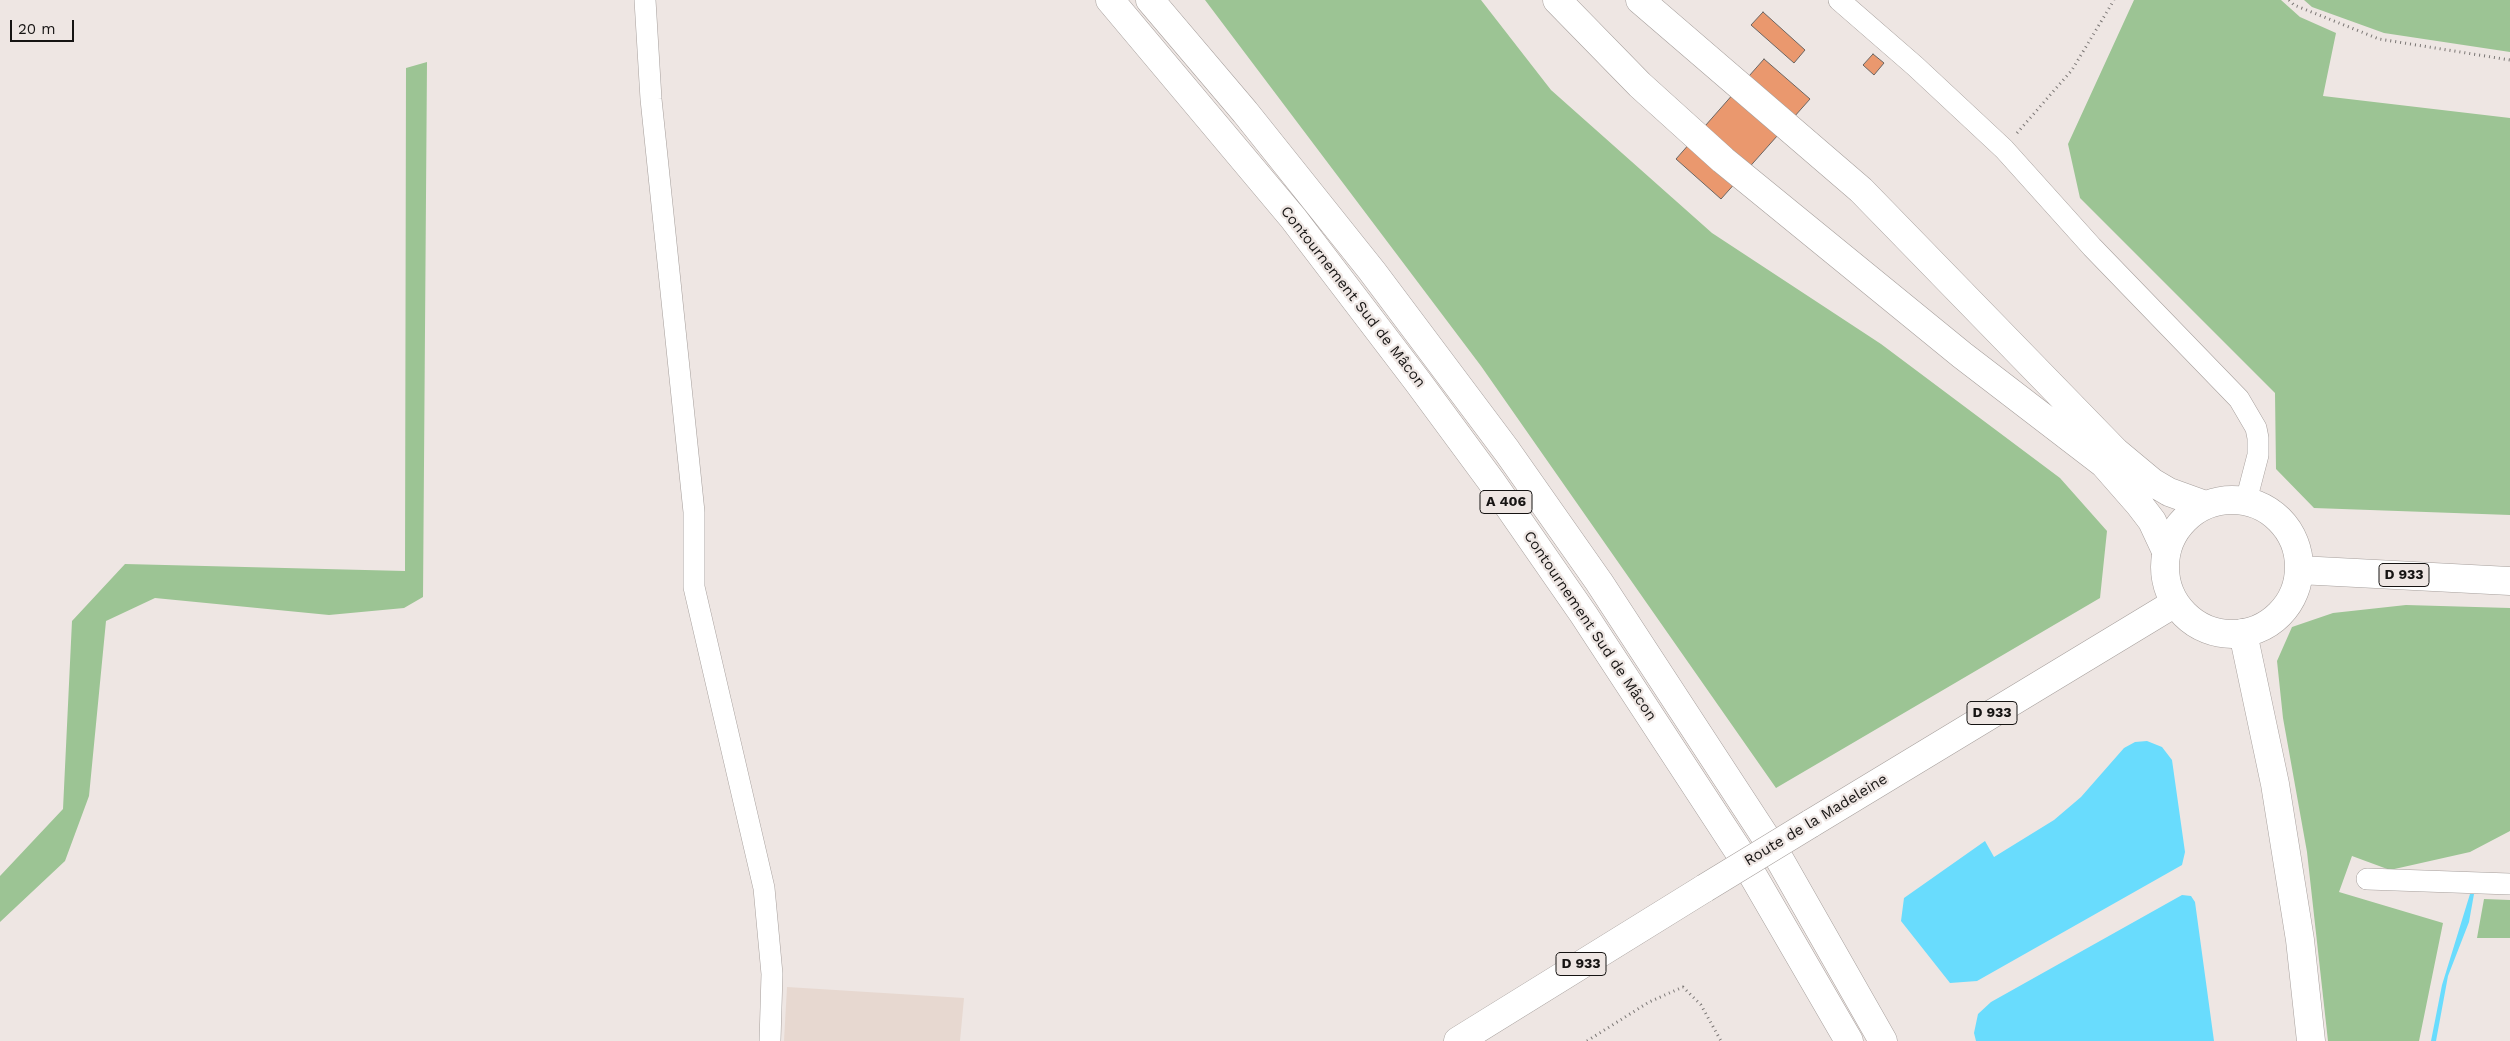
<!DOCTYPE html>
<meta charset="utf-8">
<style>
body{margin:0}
#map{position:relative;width:2510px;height:1041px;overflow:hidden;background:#eee6e3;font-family:"Work Sans",sans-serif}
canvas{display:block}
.scale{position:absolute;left:10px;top:20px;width:64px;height:22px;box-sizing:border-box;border:2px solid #161413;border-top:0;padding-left:6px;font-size:15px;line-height:18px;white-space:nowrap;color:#161413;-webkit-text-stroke:4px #eee6e3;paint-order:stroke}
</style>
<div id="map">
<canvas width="2510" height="1041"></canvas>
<div class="scale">20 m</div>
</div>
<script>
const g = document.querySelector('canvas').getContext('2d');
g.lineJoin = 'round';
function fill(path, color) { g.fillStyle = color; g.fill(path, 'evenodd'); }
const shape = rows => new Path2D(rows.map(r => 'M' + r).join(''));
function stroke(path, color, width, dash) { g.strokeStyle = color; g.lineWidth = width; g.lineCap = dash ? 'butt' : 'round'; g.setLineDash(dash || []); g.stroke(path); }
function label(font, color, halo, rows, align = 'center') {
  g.font = font + ' "Work Sans",sans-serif'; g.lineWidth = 4.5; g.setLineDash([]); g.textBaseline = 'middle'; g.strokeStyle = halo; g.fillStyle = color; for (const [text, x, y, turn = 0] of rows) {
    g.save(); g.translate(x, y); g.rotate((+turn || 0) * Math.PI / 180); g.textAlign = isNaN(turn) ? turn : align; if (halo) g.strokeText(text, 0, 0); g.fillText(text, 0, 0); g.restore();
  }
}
fill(shape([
 [787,987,964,998,960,1041,784,1041]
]), '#e7d8d0');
fill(shape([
 [1205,0,1481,0,1551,90,1712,233,1881,344,2060,478,2107,531,2100,598,1776,788,1481,366],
 [2134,0,2281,0,2300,17,2336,33,2323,96,2510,118,2510,515,2314,508,2276,469,2275,393,2080,198,2068,144],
 [2304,0,2510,0,2510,52,2384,33,2312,7],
 [427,62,423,597,404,608,329,615,155,598,106,621,89,796,65,861,0,922,0,876,63,809,72,621,125,564,405,571,406,68],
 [2406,605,2510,608,2510,831,2470,852,2390,870,2352,856,2339,892,2443,923,2419,1041,2328,1041,2307,852,2283,718,2277,661,2292,627,2333,613],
 [2484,899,2510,900,2510,938,2477,938]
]), '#9cc494');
fill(shape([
 [2147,741,2162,747,2172,760,2185,852,2182,865,1977,981,1950,983,1901,921,1904,898,1985,841,1994,857,2054,820,2081,797,2124,748,2135,742],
 [2470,894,2474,894,2469,922,2448,976,2436,1041,2431,1041,2442,985],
 [2182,895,2191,896,2195,902,2214,1041,1976,1041,1974,1033,1978,1014,1991,1002]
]), '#69dcfd');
const building = shape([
 [1763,12,1805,50,1794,63,1751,25,1763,12],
 [1873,54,1884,63,1874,75,1863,65,1873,54],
 [1764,59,1810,99,1721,199,1676,159,1764,59]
]);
fill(building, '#ea986e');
stroke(building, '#6b6562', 1);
const street = shape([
 [645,0,651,99,694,512,694,587,764,888,772,974,770,1041],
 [1839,0,1915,66,2004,149,2092,247,2239,399,2256,428,2258,438,2258,455,2246,501],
 [2367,879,2510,884]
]);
const secondary = shape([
 [2243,633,2275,784,2300,940,2311,1041]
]);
const primary = shape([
 '2165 567a67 67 0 1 1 134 0a67 67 0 1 1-134 0Z',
 [2299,570,2510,581],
 [1810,824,2175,603],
 [1458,1041,1705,888]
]);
const highway = shape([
 [1110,0,1293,218,1418,382,1491,481,1584,615,1741,855,1849,1041],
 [1150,0,1245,112,1372,271,1507,451,1599,582,1776,853,1883,1041],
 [1557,0,1640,85,1723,160,1962,355,2104,464,2139,504,2152,521,2166,551],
 [1640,0,1861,190,2116,452,2152,482,2169,492,2205,505]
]);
stroke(street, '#a69f9c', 22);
stroke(secondary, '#a69f9c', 29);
stroke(primary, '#a69f9c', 29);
stroke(highway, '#a69f9c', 29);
stroke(shape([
 [2289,0,2294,5,2379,39,2510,60],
 [2017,133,2072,70,2114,0],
 [1587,1041,1649,1002,1683,987,1701,1005,1721,1041]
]), '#7a7674', 3, [1, 4]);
stroke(street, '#fff', 21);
stroke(secondary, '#fff', 28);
stroke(primary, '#fff', 28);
stroke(highway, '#fff', 28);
const primaryBridge = shape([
 [1705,888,1810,824]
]);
stroke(primaryBridge, '#a69f9c', 29, []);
stroke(primaryBridge, '#fff', 28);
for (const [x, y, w] of [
 [1506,502,52],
 [2404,575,50],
 [1992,713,50],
 [1581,964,50]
]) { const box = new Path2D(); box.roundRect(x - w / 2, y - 11.5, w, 23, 4); g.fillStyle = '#eee6e3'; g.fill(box); stroke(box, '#161413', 1); }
label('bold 14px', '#161413', null, [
 ["A 406",1506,502],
 ["D 933",2404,575],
 ["D 933",1992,713],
 ["D 933",1581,964]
]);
label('15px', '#161413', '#eee6e3', [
 ["Contournement Sud de Mâcon",1353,297,52],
 ["Contournement Sud de Mâcon",1590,626,56],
 ["Route de la Madeleine",1816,820,-31]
]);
</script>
